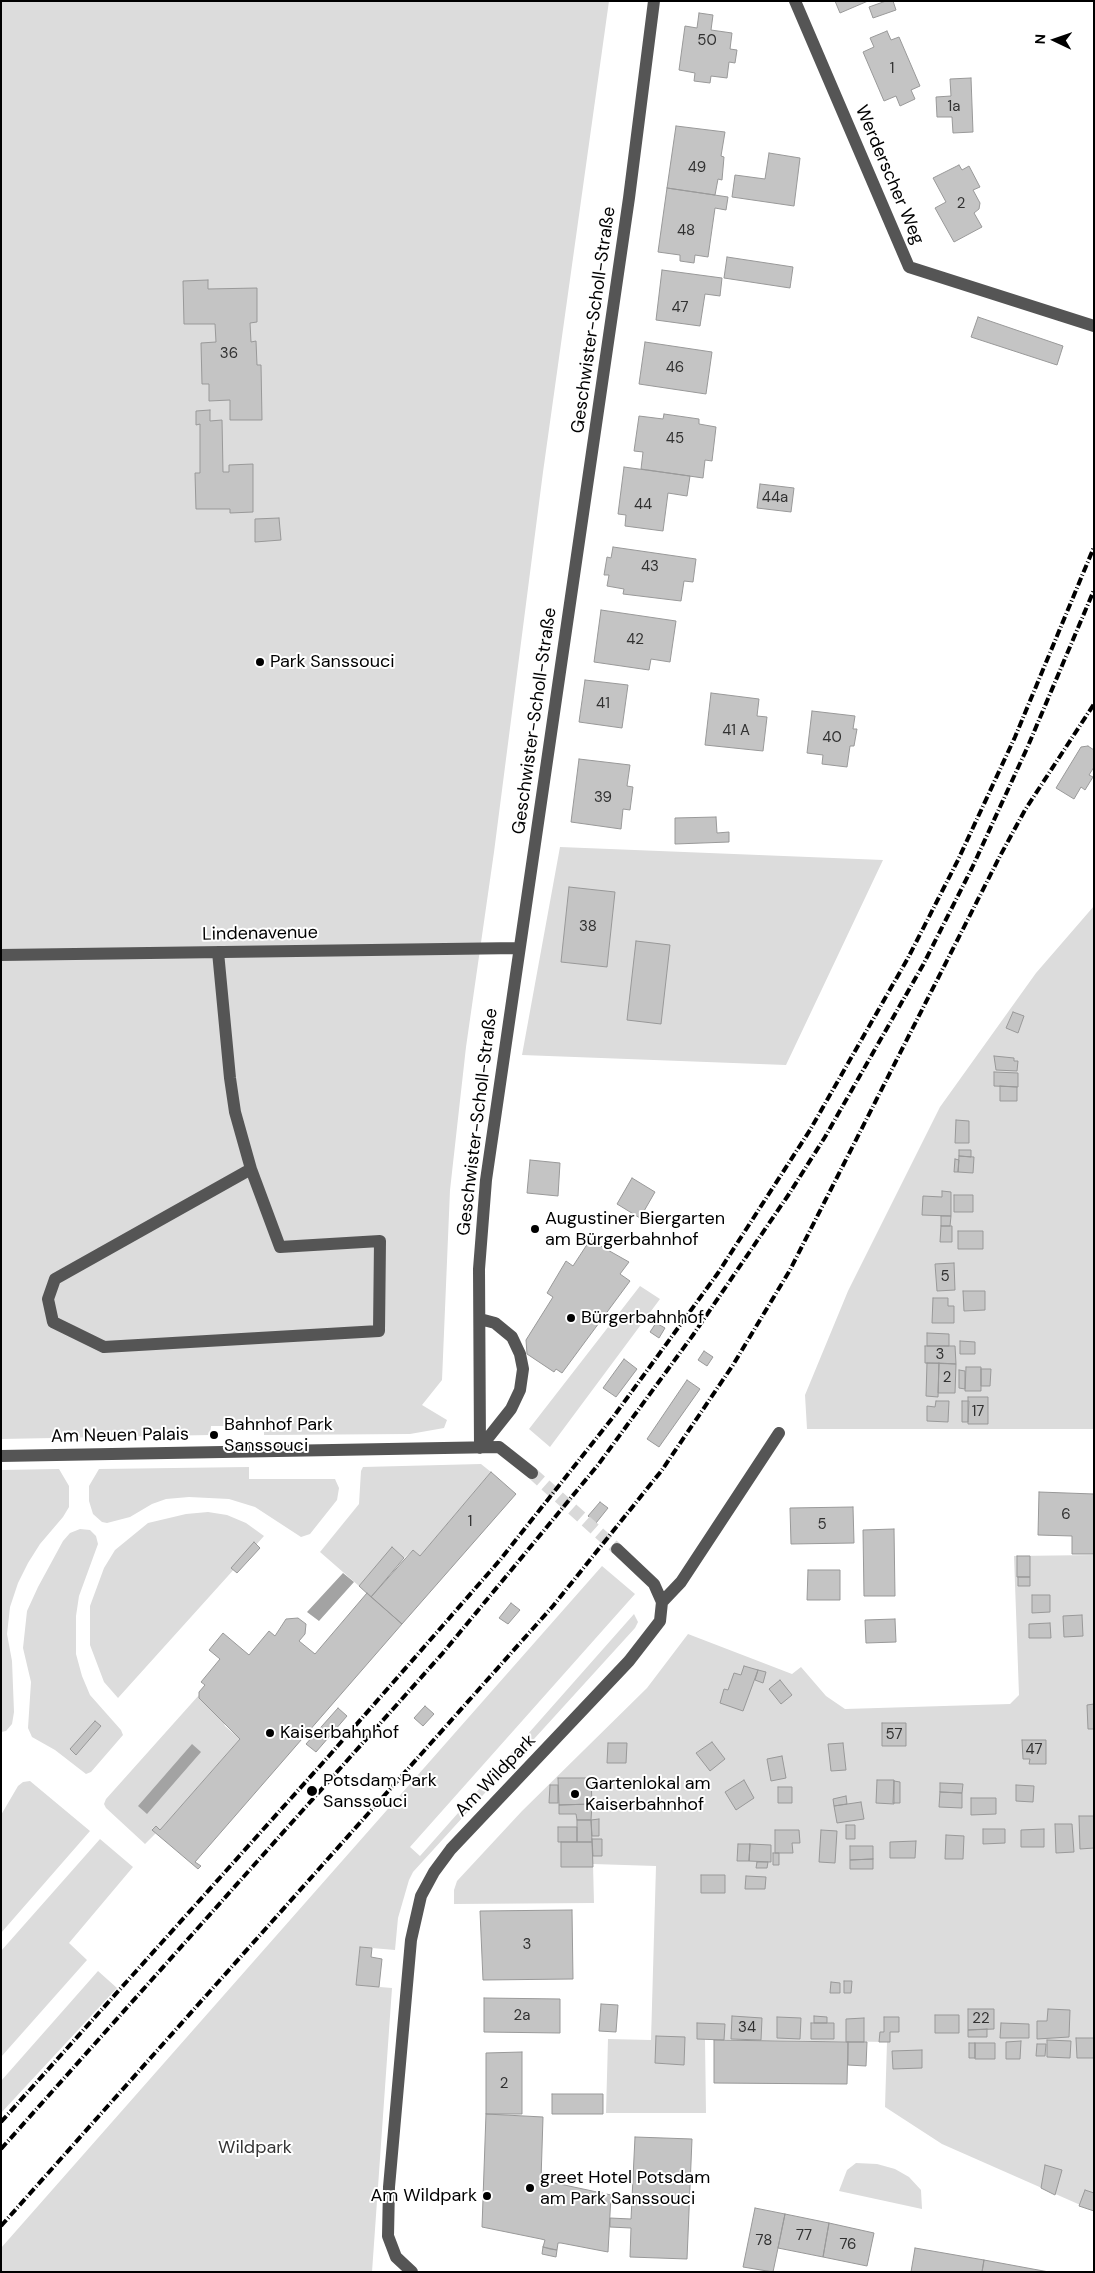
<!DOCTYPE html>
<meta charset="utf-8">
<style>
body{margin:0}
#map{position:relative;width:1095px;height:2273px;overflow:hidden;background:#fff;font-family:"DM Sans",sans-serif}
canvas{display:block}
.frame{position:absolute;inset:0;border:2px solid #000;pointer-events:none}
.north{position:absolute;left:1030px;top:15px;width:50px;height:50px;-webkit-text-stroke:4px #fff;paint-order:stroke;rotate:273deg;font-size:14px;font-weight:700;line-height:20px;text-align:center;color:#000}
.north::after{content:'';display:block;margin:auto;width:18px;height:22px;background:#000;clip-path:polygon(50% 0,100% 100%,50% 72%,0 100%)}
</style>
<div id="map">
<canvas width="1095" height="2273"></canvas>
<div class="frame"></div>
<div class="north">N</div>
</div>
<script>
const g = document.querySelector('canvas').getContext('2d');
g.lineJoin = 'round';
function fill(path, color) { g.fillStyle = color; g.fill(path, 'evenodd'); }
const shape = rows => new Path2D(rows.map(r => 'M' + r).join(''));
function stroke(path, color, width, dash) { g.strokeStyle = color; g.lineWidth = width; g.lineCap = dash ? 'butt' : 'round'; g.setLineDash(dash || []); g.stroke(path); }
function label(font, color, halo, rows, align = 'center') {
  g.font = font + ' "DM Sans",sans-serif'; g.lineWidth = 4; g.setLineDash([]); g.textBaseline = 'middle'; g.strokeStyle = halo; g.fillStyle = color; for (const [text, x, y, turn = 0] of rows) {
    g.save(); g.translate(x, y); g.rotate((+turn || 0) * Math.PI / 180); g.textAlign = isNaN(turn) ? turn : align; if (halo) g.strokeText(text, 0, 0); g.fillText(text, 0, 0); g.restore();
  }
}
fill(shape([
 [1,1,609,1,543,472,494,852,466,1047,450,1190,442,1380,422,1405,447,1420,444,1428,410,1434,264,1435,264,1426,211,1426,210,1435,1,1439],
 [560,847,883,860,786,1065,522,1055],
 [1094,906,1094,1429,807,1429,805,1395,848,1291,940,1107,1036,973],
 [640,1286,660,1299,550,1447,529,1429],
 [481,1464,491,1472,420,1556,413,1550,404,1558,392,1548,359,1586,320,1552,359,1504,361,1471,363,1467],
 [249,1467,249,1479,335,1479,339,1488,337,1500,310,1534,301,1537,255,1507,229,1499,189,1497,166,1499,152,1504,130,1517,107,1523,102,1522,93,1514,89,1501,89,1486,99,1469],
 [59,1469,69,1486,69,1507,63,1517,40,1544,28,1563,18,1583,10,1607,7,1634,12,1661,14,1712,12,1724,6,1731,1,1732,1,1470],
 [208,1512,227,1515,246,1523,264,1536,118,1698,104,1682,90,1645,90,1606,104,1568,115,1550,148,1523,186,1514],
 [80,1529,90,1530,96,1536,98,1544,79,1596,76,1616,76,1654,82,1676,90,1695,121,1730,123,1735,91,1772,86,1774,55,1750,32,1737,28,1728,31,1682,23,1648,27,1611,38,1587,63,1541,70,1533],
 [1094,1555,1094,2211,942,2144,885,2107,887,2042,705,2039,706,2113,606,2113,608,2039,651,2040,656,1866,593,1864,594,1903,454,1904,454,1890,457,1881,522,1811,647,1688,688,1634,792,1674,801,1667,826,1696,845,1709,1010,1704,1019,1695,1014,1556],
 [602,1566,635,1594,410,1847,420,1856,634,1614,638,1622,635,1628,413,1872,409,1880,398,1918,395,1950,360,1947,356,1985,392,1988,372,2272,1,2272,1,2248],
 [199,1695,199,1698,223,1721,225,1726,240,1739,160,1830,156,1826,152,1829,156,1833,145,1844,106,1808,104,1804,106,1799],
 [30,1781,90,1831,1,1933,1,1815,18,1786,23,1782],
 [100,1839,133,1867,69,1943,87,1960,1,2057,1,1951],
 [98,1971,117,1988,1,2113,1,2081],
 [856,2163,877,2164,895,2169,909,2177,921,2190,922,2209,839,2191,847,2170]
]), '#dcdcdc');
fill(shape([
 [343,1573,354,1582,319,1621,307,1612],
 [192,1744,201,1752,147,1814,138,1806]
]), '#a3a3a3');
const building = shape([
 [835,1,868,1,840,13,835,1],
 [886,1,893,1,896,10,873,18,869,7,886,1],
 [699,13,713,15,711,30,732,33,730,49,737,50,735,63,729,62,727,78,711,76,710,83,694,81,695,73,679,70,685,26,697,28,699,13],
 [887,31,891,40,899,37,920,86,911,90,915,99,900,106,896,96,884,101,863,52,874,47,870,38,887,31],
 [971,78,973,132,953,133,952,117,937,117,936,97,951,96,950,79,971,78],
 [676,126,725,132,721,156,724,157,722,180,718,179,715,195,667,188,676,126],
 [769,153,800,158,794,206,732,197,735,175,765,179,769,153],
 [959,165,962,170,969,166,980,187,973,190,980,203,979,209,974,213,982,227,954,242,935,208,946,202,933,178,959,165],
 [667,188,728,197,726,210,715,208,708,257,695,255,694,263,680,261,680,255,658,252,667,188],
 [727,257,793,267,790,288,724,278,727,257],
 [662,270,722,278,720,296,705,294,700,326,656,320,662,270],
 [208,280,208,289,257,288,257,322,250,323,251,342,256,341,257,365,261,365,262,420,230,420,230,400,209,401,209,384,202,384,201,343,216,342,215,324,184,324,183,281,208,280],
 [978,317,1063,346,1057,365,971,337,978,317],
 [645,342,712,352,706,394,639,384,645,342],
 [210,410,210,421,222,420,223,472,229,472,229,465,253,464,253,512,230,513,230,509,196,509,195,473,200,473,200,424,196,425,196,411,210,410],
 [664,414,699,419,699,424,716,427,712,461,705,460,703,478,641,469,643,452,634,451,639,416,663,419,664,414],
 [624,467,690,476,687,496,668,493,663,531,625,526,626,515,618,514,624,467],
 [760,484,794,488,791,512,757,508,760,484],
 [279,518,281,540,255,542,255,519,279,518],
 [613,547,696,559,693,582,684,581,681,601,623,594,624,589,607,586,609,575,604,575,607,557,611,558,613,547],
 [601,610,676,621,670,662,651,659,649,670,594,662,601,610],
 [585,680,628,685,622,728,579,722,585,680],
 [711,693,759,699,757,716,767,717,763,751,705,745,711,693],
 [812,711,855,716,853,729,857,729,854,746,850,746,847,767,822,764,823,755,807,753,812,711],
 [1088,746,1094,750,1094,767,1089,775,1093,777,1085,790,1081,787,1074,799,1056,788,1081,747,1088,746],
 [579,759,630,765,627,786,633,787,630,810,623,809,621,829,571,822,579,759],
 [716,817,717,833,729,832,729,842,675,844,675,818,716,817],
 [569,887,615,892,607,967,561,962,569,887],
 [636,941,670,945,661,1024,627,1020,636,941],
 [1013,1012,1024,1016,1018,1033,1006,1028,1013,1012],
 [994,1056,1014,1058,1014,1061,1018,1061,1017,1071,996,1070,994,1056],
 [994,1072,1018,1073,1018,1087,994,1086,994,1072],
 [1000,1086,1017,1087,1017,1101,1000,1101,1000,1086],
 [956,1120,969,1121,969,1143,955,1143,956,1120],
 [959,1150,971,1150,971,1157,959,1156,959,1150],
 [959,1156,974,1157,973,1173,958,1172,959,1156],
 [955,1159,959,1160,958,1172,954,1172,955,1159],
 [530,1160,560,1163,558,1196,527,1193,530,1160],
 [632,1178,655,1192,640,1218,617,1204,632,1178],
 [942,1191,951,1192,951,1216,922,1215,923,1196,942,1197,942,1191],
 [954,1195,973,1195,973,1212,954,1212,954,1195],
 [941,1216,951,1216,950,1226,941,1226,941,1216],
 [941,1226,952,1226,952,1242,940,1242,941,1226],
 [958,1231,983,1231,983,1249,958,1249,958,1231],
 [590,1240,629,1262,620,1274,630,1281,562,1373,556,1369,554,1372,527,1354,526,1340,553,1297,547,1293,566,1261,573,1266,590,1240],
 [954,1263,955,1290,937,1291,935,1264,954,1263],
 [963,1291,985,1291,985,1310,964,1311,963,1291],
 [933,1298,948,1298,948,1306,954,1306,954,1323,932,1323,933,1298],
 [656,1323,665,1328,659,1338,650,1332,656,1323],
 [927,1333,949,1334,949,1346,927,1346,927,1333],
 [960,1341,975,1342,975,1354,960,1354,960,1341],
 [925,1346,955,1346,956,1364,925,1363,925,1346],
 [704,1351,713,1357,707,1366,698,1360,704,1351],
 [624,1359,637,1369,616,1397,603,1388,624,1359],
 [927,1363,939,1363,938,1397,926,1396,927,1363],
 [939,1363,956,1364,955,1393,938,1393,939,1363],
 [966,1367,981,1367,981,1391,965,1391,966,1367],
 [981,1369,991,1369,990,1386,981,1386,981,1369],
 [959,1370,965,1371,965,1389,959,1388,959,1370],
 [687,1380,700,1389,659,1447,647,1439,687,1380],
 [968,1397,988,1397,988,1424,968,1424,968,1397],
 [936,1401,949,1401,948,1422,927,1421,927,1406,935,1407,936,1401],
 [962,1401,969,1401,968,1422,962,1422,962,1401],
 [491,1472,516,1494,402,1624,371,1597,413,1550,420,1556,491,1472],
 [1039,1492,1094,1494,1094,1554,1072,1554,1072,1536,1038,1535,1039,1492],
 [600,1502,608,1508,596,1523,588,1516,600,1502],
 [853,1507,854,1543,791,1544,790,1508,853,1507],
 [894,1529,895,1596,864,1596,863,1530,894,1529],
 [254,1542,260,1548,237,1573,231,1568,254,1542],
 [392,1547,404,1558,371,1597,359,1586,392,1547],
 [1017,1556,1030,1556,1030,1577,1017,1577,1017,1556],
 [808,1570,840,1570,840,1600,807,1600,808,1570],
 [1018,1577,1030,1577,1030,1586,1018,1586,1018,1577],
 [367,1593,402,1624,195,1862,201,1866,198,1869,152,1830,156,1826,160,1830,240,1739,199,1698,199,1692,205,1685,201,1682,220,1659,209,1650,223,1633,249,1655,269,1631,275,1636,286,1619,298,1618,306,1624,305,1634,299,1641,315,1654,367,1593],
 [1032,1595,1050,1595,1050,1612,1032,1613,1032,1595],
 [511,1603,520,1610,508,1624,499,1618,511,1603],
 [1082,1615,1083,1636,1064,1637,1063,1616,1082,1615],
 [895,1619,896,1642,866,1643,865,1620,895,1619],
 [1050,1623,1051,1638,1029,1638,1029,1624,1050,1623],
 [744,1666,758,1670,743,1711,720,1703,724,1689,728,1690,734,1673,741,1675,744,1666],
 [758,1670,766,1672,763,1683,755,1680,758,1670],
 [780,1680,792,1695,781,1704,769,1689,780,1680],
 [1094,1704,1094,1729,1088,1729,1087,1705,1094,1704],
 [425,1706,434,1714,423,1726,414,1718,425,1706],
 [338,1708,347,1716,316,1752,306,1744,338,1708],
 [95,1721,101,1726,76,1755,70,1749,95,1721],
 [882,1723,906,1723,906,1746,882,1746,882,1723],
 [1022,1740,1046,1740,1046,1764,1029,1764,1030,1759,1023,1759,1022,1740],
 [712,1742,725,1759,710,1771,696,1753,712,1742],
 [608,1743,627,1743,626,1763,607,1763,608,1743],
 [843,1743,846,1770,831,1771,828,1744,843,1743],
 [782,1756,786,1778,771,1781,767,1759,782,1756],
 [558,1778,591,1778,592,1804,559,1805,558,1778],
 [744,1780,754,1798,736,1810,725,1792,744,1780],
 [877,1780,894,1780,894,1804,876,1803,877,1780],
 [894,1781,900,1782,900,1803,893,1803,894,1781],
 [940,1783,963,1784,962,1793,940,1792,940,1783],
 [550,1785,558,1785,558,1803,549,1803,550,1785],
 [1016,1785,1034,1786,1033,1802,1016,1801,1016,1785],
 [778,1787,792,1787,792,1803,778,1803,778,1787],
 [940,1792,962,1793,962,1808,939,1807,940,1792],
 [846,1796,847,1804,834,1806,833,1799,846,1796],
 [971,1798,996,1798,996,1814,971,1815,971,1798],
 [861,1802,864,1819,837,1823,834,1806,861,1802],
 [592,1804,591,1820,577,1820,576,1814,559,1814,559,1805,592,1804],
 [1079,1816,1094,1816,1094,1848,1080,1849,1079,1816],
 [599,1819,599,1836,592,1836,591,1820,599,1819],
 [577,1820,591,1820,592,1842,577,1842,577,1820],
 [1055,1824,1072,1824,1074,1852,1056,1853,1055,1824],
 [846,1825,855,1825,855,1839,846,1839,846,1825],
 [558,1827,577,1827,577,1842,558,1842,558,1827],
 [983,1829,1005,1829,1005,1843,983,1844,983,1829],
 [1044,1829,1044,1847,1021,1847,1021,1830,1044,1829],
 [775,1830,799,1830,800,1843,792,1843,793,1853,775,1853,775,1830],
 [821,1830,837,1831,835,1863,819,1862,821,1830],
 [946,1835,964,1836,963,1859,945,1859,946,1835],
 [592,1839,602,1839,602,1856,593,1856,592,1839],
 [916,1841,915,1858,890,1858,890,1842,916,1841],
 [561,1842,592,1842,593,1867,561,1867,561,1842],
 [738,1844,750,1844,749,1861,737,1861,738,1844],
 [750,1844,771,1845,771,1862,749,1861,750,1844],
 [850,1846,873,1846,873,1859,850,1860,850,1846],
 [773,1853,779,1853,779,1865,773,1865,773,1853],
 [873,1859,873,1869,850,1869,850,1860,873,1859],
 [757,1862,768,1862,767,1868,756,1868,757,1862],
 [701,1875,725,1875,725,1893,701,1893,701,1875],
 [746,1876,766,1877,765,1889,745,1889,746,1876],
 [572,1910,573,1979,483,1980,480,1911,572,1910],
 [360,1947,372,1948,371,1957,382,1959,379,1987,356,1985,360,1947],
 [844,1981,852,1981,851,1993,844,1993,844,1981],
 [831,1982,840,1983,840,1993,830,1993,831,1982],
 [484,1998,560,1999,560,2033,484,2032,484,1998],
 [601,2004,618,2005,616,2032,599,2031,601,2004],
 [968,2009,994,2009,994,2029,968,2030,968,2009],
 [1048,2009,1070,2010,1069,2037,1037,2039,1037,2021,1047,2021,1048,2009],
 [935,2015,959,2015,959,2033,935,2033,935,2015],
 [732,2016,762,2018,761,2040,731,2039,732,2016],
 [814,2016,827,2017,827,2023,814,2023,814,2016],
 [777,2017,801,2018,800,2039,777,2038,777,2017],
 [884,2017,899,2017,899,2032,890,2032,890,2042,879,2042,880,2032,884,2032,884,2017],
 [864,2018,864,2042,846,2042,846,2019,864,2018],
 [697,2023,725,2024,724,2040,697,2039,697,2023],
 [811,2023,834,2023,834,2039,811,2039,811,2023],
 [1001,2023,1029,2024,1029,2038,1000,2038,1001,2023],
 [987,2029,987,2037,968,2037,968,2030,987,2029],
 [656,2036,685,2037,684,2065,655,2063,656,2036],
 [1076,2038,1094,2038,1094,2058,1077,2058,1076,2038],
 [714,2040,848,2042,847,2084,714,2083,714,2040],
 [1047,2040,1071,2041,1070,2058,1047,2057,1047,2040],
 [1021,2041,1020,2059,1006,2059,1006,2042,1021,2041],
 [848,2042,867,2042,866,2066,848,2065,848,2042],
 [969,2043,975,2043,975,2058,969,2058,969,2043],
 [975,2043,995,2043,995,2059,975,2059,975,2043],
 [1037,2044,1046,2044,1045,2056,1036,2056,1037,2044],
 [922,2050,922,2068,893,2069,892,2051,922,2050],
 [522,2052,522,2114,486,2114,486,2053,522,2052],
 [552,2094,603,2094,603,2114,552,2114,552,2094],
 [486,2114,543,2117,541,2180,611,2195,608,2252,561,2243,558,2243,557,2250,550,2249,543,2247,545,2240,541,2239,482,2227,486,2114],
 [635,2137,692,2139,687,2259,630,2257,631,2228,610,2227,610,2218,631,2219,635,2137],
 [1045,2165,1062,2170,1055,2195,1041,2188,1045,2165],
 [1085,2190,1094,2193,1094,2211,1079,2206,1085,2190],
 [755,2208,785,2214,773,2272,743,2267,755,2208],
 [785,2214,829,2223,823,2257,778,2248,785,2214],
 [829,2223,874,2233,867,2266,823,2257,829,2223],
 [543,2247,557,2250,556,2257,542,2254,543,2247],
 [915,2248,984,2260,982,2272,911,2272,915,2248],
 [984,2260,1049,2272,982,2272,984,2260]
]);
fill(building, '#c4c4c4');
stroke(building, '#999', 1);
stroke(shape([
 [532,1473,617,1549]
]), '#d9d9d9', 12, [12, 6]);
stroke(shape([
 [795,1,909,267,1094,326],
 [218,952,230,1078,235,1112,251,1169,280,1247,380,1241,379,1331,104,1347,53,1322,48,1299,55,1279,251,1169],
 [1,955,519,948],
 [480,1448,479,1269,486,1180,629,198,654,1],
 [480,1448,511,1409,520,1390,523,1369,520,1354,512,1337,495,1323,480,1319],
 [1,1456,499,1447,532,1473],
 [662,1602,681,1582,779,1433],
 [412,2272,396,2257,388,2236,389,2187,411,1940,421,1896,434,1872,451,1849,629,1661,660,1621,662,1602,654,1584,617,1549]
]), '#555', 12);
stroke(shape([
 [1,2122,328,1757,500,1560,614,1416,718,1273,810,1130,908,958,958,860,1015,737,1094,547],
 [1,2149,442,1654,598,1465,693,1335,789,1194,825,1137,923,965,972,868,1028,746,1094,590],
 [1,2226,553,1606,662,1470,733,1365,790,1270,1000,856,1025,810,1094,704]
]), '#000', 4, [8, 2.5, 1, 2.5]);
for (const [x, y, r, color] of [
 [260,662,5,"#000"],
 [535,1229,5,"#000"],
 [571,1318,5,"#000"],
 [214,1435,5,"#000"],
 [270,1733,5,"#000"],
 [312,1791,6,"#000"],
 [575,1794,5,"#000"],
 [530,2188,5,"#000"],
 [487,2196,5,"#000"]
]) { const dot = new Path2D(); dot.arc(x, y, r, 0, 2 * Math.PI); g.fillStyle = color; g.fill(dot); stroke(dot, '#fff', 2); }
label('15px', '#313131', null, [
 ["50",707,41],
 ["1",892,69],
 ["1a",954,107],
 ["49",697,168],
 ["2",961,204],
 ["48",686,231],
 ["47",680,308],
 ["36",229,354],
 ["46",675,368],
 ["45",675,439],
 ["44a",775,498],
 ["44",643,505],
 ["43",650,567],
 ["42",635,640],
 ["41",603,704],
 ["41 A",736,731],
 ["40",832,738],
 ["39",603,798],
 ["38",588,927],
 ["5",945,1277],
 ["3",940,1355],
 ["2",947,1378],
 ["17",978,1412],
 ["6",1066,1515],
 ["1",470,1522],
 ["5",822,1525],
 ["57",894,1735],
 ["47",1034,1750],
 ["3",527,1945],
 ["2a",522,2016],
 ["22",981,2019],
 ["34",747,2028],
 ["2",504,2084],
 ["77",804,2236],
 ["78",764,2241],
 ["76",848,2245]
]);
label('18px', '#000', '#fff', [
 ["Werderscher Weg",889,175,67],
 ["Geschwister-Scholl-Straße",594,320,-82],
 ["Geschwister-Scholl-Straße",535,721,-82],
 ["Lindenavenue",260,934,-1],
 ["Geschwister-Scholl-Straße",478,1122,-83],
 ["Am Neuen Palais",120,1436,-1],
 ["Am Wildpark",496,1776,-46]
]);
label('18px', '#000', '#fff', [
 ["Park Sanssouci",270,662],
 ["Augustiner Biergarten",545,1219],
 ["am Bürgerbahnhof",545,1240],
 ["Bürgerbahnhof",581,1318],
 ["Bahnhof Park",224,1425],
 ["Sanssouci",224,1446],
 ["Kaiserbahnhof",280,1733],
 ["Potsdam Park",323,1781],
 ["Sanssouci",323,1802],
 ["Gartenlokal am",585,1784],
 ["Kaiserbahnhof",585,1805],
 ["greet Hotel Potsdam",540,2178],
 ["am Park Sanssouci",540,2199],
 ["Am Wildpark",477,2196,"right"]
], 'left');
label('18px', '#333', '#fff', [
 ["Wildpark",255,2148]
]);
</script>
